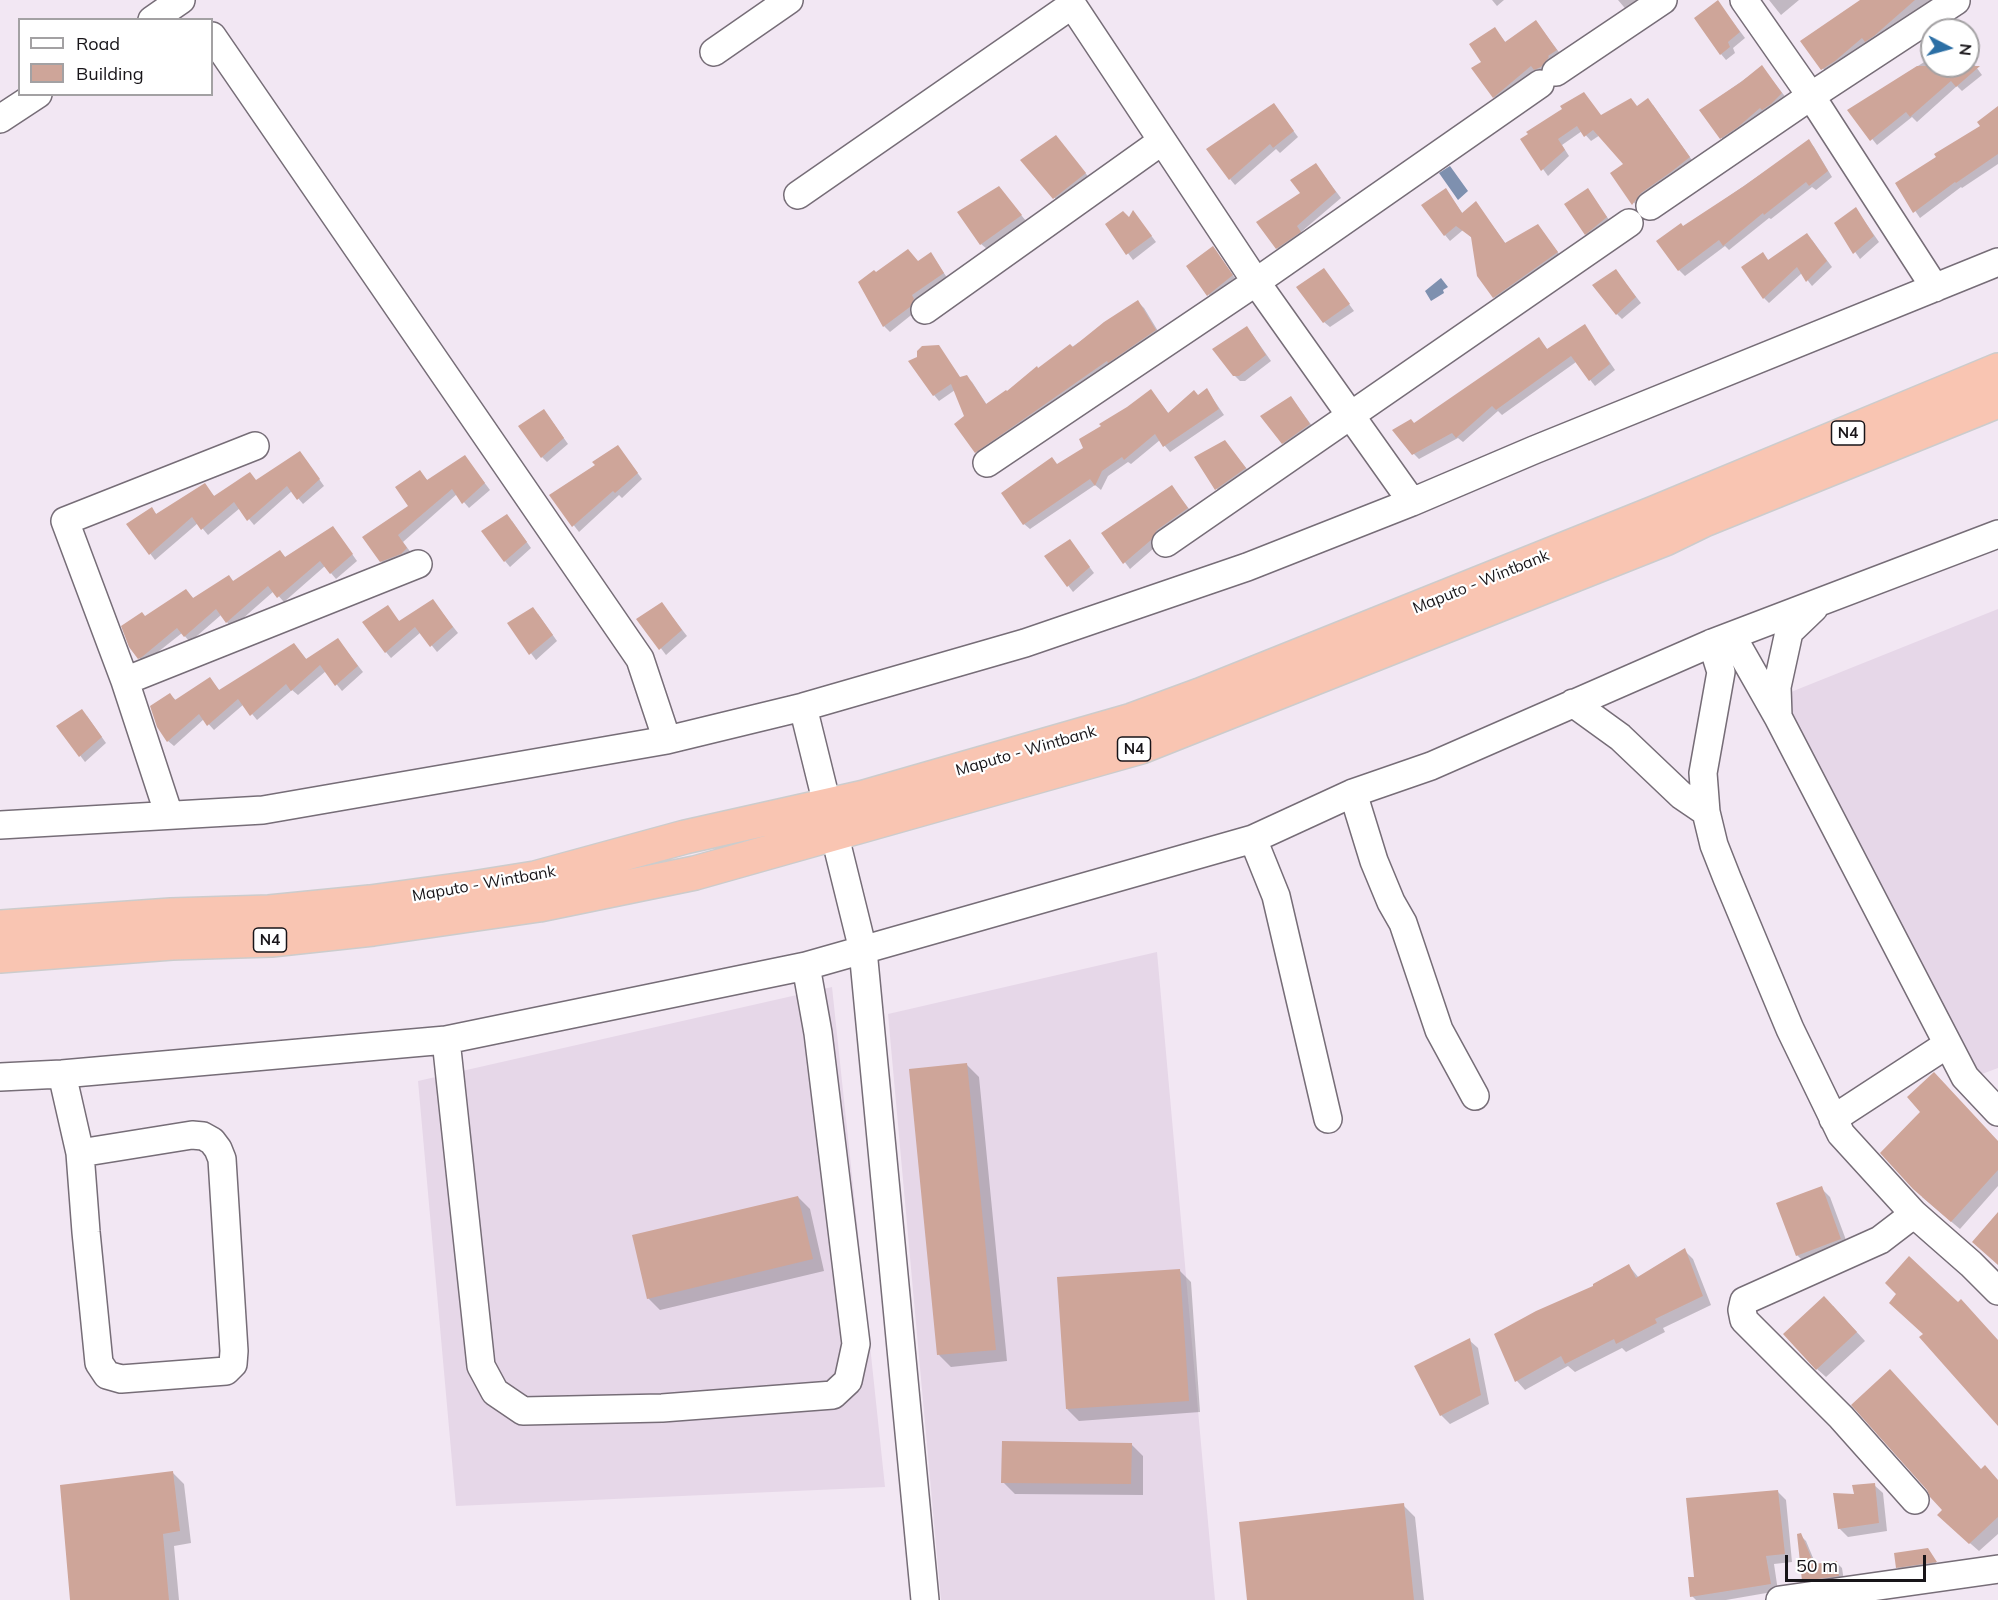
<!DOCTYPE html>
<style>
body{margin:0}
#map{position:relative;width:1998px;height:1600px;overflow:hidden;background:#f2e7f3;font-family:Mulish,sans-serif}
canvas{display:block}
.legend{position:absolute;left:18px;top:18px;width:195px;height:78px;box-sizing:border-box;background:#fff;border:2px solid #a3a1a3;margin:0;padding:8px 10px;list-style:none;font-size:18px;color:#181519}
.legend li{display:flex;align-items:center;gap:12px;height:30px}
.legend b{width:30px;border:2px solid #a3a1a3}
.north{position:absolute;left:1920px;top:18px;width:60px;height:60px;box-sizing:border-box;background:#fff;border:2px solid #a3a1a3;border-radius:50%;rotate:96deg;font-size:16px;font-weight:700;line-height:24px;text-align:center;color:#181519}
.north::after{content:'';display:block;margin:auto;width:21px;height:27px;background:#2c6fa5;clip-path:polygon(50% 0,100% 100%,50% 72%,0 100%)}
.scale{position:absolute;left:1785px;top:1555px;width:141px;height:27px;box-sizing:border-box;border:3px solid #181519;border-top:0;padding-left:8px;font-size:18px;line-height:21px;white-space:nowrap;color:#181519;-webkit-text-stroke:4px #fff;paint-order:stroke}
</style>
<div id="map">
<canvas width="1998" height="1600"></canvas>
<ul class="legend">
<li><b style="height:8px;background:#fff"></b>Road</li>
<li><b style="height:16px;background:#cea599"></b>Building</li>
</ul>
<div class="north">N</div>
<div class="scale">50 m</div>
</div>
<script>
const g = document.querySelector('canvas').getContext('2d');
g.lineJoin = 'round';
function fill(path, color) { g.fillStyle = color; g.fill(path, 'evenodd'); }
const shape = rows => new Path2D(rows.map(r => 'M' + r).join(''));
function stroke(path, color, width, dash) { g.strokeStyle = color; g.lineWidth = width; g.lineCap = dash ? 'butt' : 'round'; g.setLineDash(dash || []); g.stroke(path); }
function label(font, color, halo, rows, align = 'center') {
  g.font = font + ' Mulish,sans-serif'; g.lineWidth = 4.5; g.setLineDash([]); g.textBaseline = 'middle'; g.strokeStyle = halo; g.fillStyle = color; for (const [text, x, y, turn = 0] of rows) {
    g.save(); g.translate(x, y); g.rotate((+turn || 0) * Math.PI / 180); g.textAlign = isNaN(turn) ? turn : align; if (halo) g.strokeText(text, 0, 0); g.fillText(text, 0, 0); g.restore();
  }
}
fill(shape([
 [1998,609,1998,1068,1974,1077,1781,696],
 [1157,952,1215,1600,941,1600,888,1014],
 [832,987,885,1487,456,1506,418,1081]
]), '#e6d7e8');
fill(shape([
 [1450,166,1468,191,1458,200,1439,173],
 [1441,278,1448,287,1443,290,1444,293,1431,301,1425,291]
]), '#7e90af');
fill(shape([
 [1492,0,1504,0,1497,6],
 [1618,0,1648,0,1629,13],
 [1769,0,1799,0,1781,15],
 [1864,0,1932,0,1934,3,1912,20,1908,16,1872,46,1828,75,1802,41],
 [1718,2,1745,38,1733,48,1735,53,1726,60,1721,54],
 [1536,22,1562,56,1554,64,1499,102,1494,97,1483,62,1500,35,1506,43],
 [1968,56,1982,75,1962,91,1957,86,1917,122,1912,117,1877,145,1849,110,1932,57,1932,66,1968,66],
 [1762,67,1787,99,1726,144,1701,110],
 [1584,94,1602,117,1653,105,1694,163,1639,209,1612,174,1626,165,1600,135,1591,141,1582,131,1562,145,1569,156,1548,176,1522,140],
 [1274,105,1298,137,1280,153,1276,149,1235,185,1230,179],
 [1998,108,1998,164,1962,188,1961,187,1920,218,1897,184,1982,126],
 [1809,141,1814,147,1832,177,1816,190,1812,187,1771,219,1769,218,1729,250,1725,246,1685,276,1679,270,1683,228],
 [1061,143,1091,180,1060,204,1023,161],
 [1316,165,1341,198,1301,232,1305,238,1282,254,1277,248],
 [1446,190,1463,214,1476,203,1506,244,1543,232,1562,258,1500,303,1494,297,1472,238,1463,230,1450,241,1445,235],
 [1588,190,1612,224,1591,239,1586,234],
 [1004,194,1026,221,987,249,981,244],
 [1856,209,1879,242,1860,259,1836,224],
 [1134,213,1156,242,1133,260,1107,225,1129,219],
 [1812,240,1832,267,1812,286,1802,273,1769,303,1764,298,1763,254,1769,261],
 [1213,248,1237,281,1214,300,1209,295],
 [931,254,948,279,915,312,890,332,884,326,860,282,876,274,918,262],
 [1324,270,1354,311,1330,327,1324,322],
 [1616,271,1641,303,1622,319,1617,314],
 [1138,302,1144,308,1161,336,982,458,956,424,966,416,955,390,939,401,934,395,939,347,961,379,966,377,972,382,987,405],
 [1585,326,1615,370,1595,386,1576,362,1502,415,1498,411,1463,442,1458,438,1419,459,1414,454,1414,424,1544,345,1548,350],
 [1252,334,1271,361,1245,381,1240,381,1234,375],
 [1207,390,1224,415,1170,452,1160,440,1131,464,1128,462,1108,476,1101,490,1095,485,1030,529,1024,524,1058,465,1085,449,1156,397,1169,414],
 [1296,404,1315,430,1288,448,1283,443],
 [549,417,568,444,547,462,542,457],
 [1225,442,1251,474,1222,494,1217,489],
 [618,447,642,479,622,498,619,495,579,532,551,496,597,466],
 [465,457,490,490,469,508,457,494,403,542,412,554,387,567,381,561,410,507,420,472,428,481],
 [305,459,324,486,303,504,292,491,254,525,240,508,208,535,198,523,155,560,128,524,152,509,157,515,204,485,215,497,256,481],
 [1172,487,1193,514,1130,569,1103,533],
 [512,521,531,548,510,567,505,561],
 [338,534,357,561,336,579,325,566,284,602,274,591,232,628,221,615,190,642,182,633,144,663,139,658,146,618,186,591,194,599,229,577,234,582,280,552,286,558],
 [1070,541,1094,573,1073,592,1046,556],
 [433,601,458,633,437,652,421,632,391,658,386,652,387,607,400,622],
 [662,604,687,636,666,655,639,619],
 [538,614,557,641,536,660,509,624],
 [338,640,363,672,342,691,326,671,298,695,292,690,257,720,244,704,214,730,204,719,174,746,168,741,170,695,177,701,215,685,220,691,294,644,307,660],
 [87,716,106,743,85,762,58,726],
 [967,1065,979,1077,1007,1361,951,1367,939,1355],
 [1998,1145,1998,1186,1960,1229,1922,1197],
 [1821,1188,1830,1197,1849,1248,1806,1264,1797,1255],
 [798,1197,810,1209,824,1271,660,1310,648,1298],
 [1684,1250,1693,1259,1711,1305,1663,1328,1665,1332,1626,1352,1622,1348,1575,1372,1568,1366,1525,1390,1517,1381,1496,1335,1595,1287,1629,1266,1639,1278],
 [1179,1270,1191,1282,1200,1412,1079,1421,1067,1409],
 [1833,1306,1865,1341,1826,1377,1817,1369],
 [1469,1340,1478,1348,1489,1404,1450,1424,1441,1415],
 [1131,1444,1143,1456,1143,1495,1015,1494,1003,1482],
 [1982,1470,1998,1481,1998,1534,1979,1551,1948,1524,1944,1510],
 [172,1472,184,1484,191,1543,174,1546,179,1600,72,1600],
 [1874,1485,1883,1493,1887,1531,1848,1537,1839,1528,1856,1496],
 [1778,1492,1786,1500,1792,1562,1774,1564,1778,1591,1726,1600,1696,1600,1692,1596,1696,1578],
 [1403,1505,1415,1517,1424,1600,1249,1600],
 [1800,1535,1806,1541,1816,1565,1837,1563,1842,1568,1844,1581,1809,1586,1803,1580],
 [1930,1554,1939,1567,1903,1573,1897,1567]
]), '#0003');
fill(shape([
 [1718,0,1740,32,1728,42,1730,47,1720,55,1694,18],
 [1860,0,1915,0,1874,36,1865,42,1862,38,1835,61,1821,70,1800,41],
 [1536,20,1557,50,1548,56,1549,57,1541,67,1534,70,1531,66,1493,98,1471,68,1481,62,1469,44,1495,27,1505,42],
 [1762,65,1782,93,1771,104,1762,110,1760,108,1738,127,1720,139,1699,110,1741,82],
 [1917,66,1980,66,1956,87,1951,81,1910,117,1906,112,1870,141,1847,110],
 [1584,92,1601,115,1631,98,1637,106,1648,98,1690,157,1671,172,1641,193,1632,205,1610,173,1623,164,1593,130,1584,137,1577,126,1558,139,1565,150,1541,171,1520,139,1528,134,1526,132,1562,109,1560,106],
 [1274,103,1294,131,1273,148,1270,144,1229,180,1206,149],
 [1998,106,1998,154,1956,183,1955,182,1913,213,1895,183,1936,157,1934,154,1980,126,1977,122],
 [1056,135,1086,173,1053,199,1020,160],
 [1809,139,1828,171,1809,186,1806,182,1764,215,1763,213,1723,246,1719,240,1678,271,1656,241,1681,223,1683,226,1744,186],
 [1316,163,1336,192,1297,226,1301,232,1276,249,1256,222,1300,193,1290,180],
 [999,186,1022,215,980,245,957,212],
 [1446,188,1462,213,1476,201,1505,243,1538,224,1558,252,1493,298,1477,276,1471,237,1456,226,1444,236,1421,205],
 [1588,188,1607,217,1585,235,1564,204],
 [1856,207,1874,236,1853,254,1834,223],
 [1133,210,1152,236,1126,255,1105,224,1123,211,1129,217],
 [1807,233,1827,261,1806,282,1797,267,1763,299,1741,267,1763,252,1768,260],
 [1213,246,1233,275,1207,296,1186,266],
 [908,249,918,261,931,252,944,273,912,295,914,299,910,307,883,327,858,282,874,270,876,272],
 [1324,268,1350,304,1323,323,1296,287],
 [1616,269,1636,297,1616,315,1592,285],
 [1138,300,1156,330,1108,363,1107,361,975,453,954,424,964,416,951,384,933,396,908,361,917,357,917,351,922,346,939,345,960,377,967,375,986,404,1006,390,1007,391,1037,366,1038,368,1070,344,1073,347,1104,322],
 [1585,324,1610,364,1589,381,1571,356,1496,410,1492,406,1456,438,1452,433,1412,455,1392,430,1411,419,1414,423,1539,337,1547,349],
 [1247,326,1266,355,1239,376,1233,376,1212,349],
 [1207,388,1219,409,1163,447,1155,434,1124,460,1122,457,1102,471,1095,486,1090,479,1023,525,1001,493,1052,457,1057,464,1083,448,1079,439,1101,426,1099,424,1127,407,1151,389,1168,413,1194,390,1198,395],
 [1291,396,1310,424,1282,444,1260,416],
 [544,409,564,438,541,458,518,426],
 [1225,440,1246,468,1215,490,1194,457],
 [618,445,638,473,615,493,613,491,572,527,549,495,595,465,592,462],
 [300,451,320,479,297,500,287,486,247,521,234,502,201,530,192,517,149,555,126,524,152,507,156,514,205,483,214,496,250,472,256,480],
 [465,455,485,483,462,504,452,489,398,535,407,548,401,554,380,562,362,537,408,506,395,487,420,470,427,480],
 [1172,485,1188,508,1157,530,1151,540,1123,564,1101,533],
 [507,514,527,542,504,562,481,531],
 [333,526,353,554,330,574,320,561,277,598,268,586,226,623,216,609,184,637,177,628,142,657,138,659,129,647,121,626,142,612,145,616,186,589,193,598,229,575,233,581,280,550,285,557],
 [1070,539,1090,567,1067,587,1044,556],
 [433,599,453,627,430,647,415,627,385,653,362,622,388,605,399,621],
 [662,602,682,630,659,650,636,619],
 [533,607,553,635,529,655,507,623],
 [338,638,358,666,335,686,320,665,291,691,286,684,250,716,238,699,207,726,199,714,167,742,157,727,150,706,170,693,175,700,210,677,219,690,294,643,306,659],
 [82,709,102,737,79,757,56,726],
 [967,1063,996,1350,937,1355,909,1069],
 [1934,1072,1998,1141,1998,1170,1951,1222,1913,1189,1880,1153,1920,1112,1907,1097],
 [1822,1186,1841,1239,1796,1256,1776,1203],
 [798,1196,813,1259,647,1299,632,1235],
 [1998,1212,1998,1265,1972,1242],
 [1685,1248,1703,1296,1655,1319,1657,1323,1616,1344,1614,1339,1565,1364,1561,1356,1515,1382,1494,1334,1536,1311,1593,1286,1593,1284,1629,1264,1636,1278],
 [1909,1256,1958,1302,1961,1299,1998,1340,1998,1426,1919,1337,1923,1334,1889,1303,1896,1294,1885,1283],
 [1180,1269,1189,1401,1066,1409,1057,1277],
 [1824,1296,1857,1332,1816,1370,1783,1334],
 [1470,1338,1481,1395,1440,1416,1414,1366],
 [1890,1369,1981,1469,1985,1465,1998,1480,1998,1517,1969,1544,1937,1515,1942,1510,1930,1497,1927,1490,1851,1405],
 [1002,1441,1132,1443,1131,1484,1001,1483],
 [173,1471,180,1531,163,1534,169,1600,70,1600,60,1485],
 [1875,1483,1879,1523,1838,1529,1833,1493,1854,1494,1852,1485],
 [1778,1490,1785,1554,1766,1556,1771,1584,1690,1597,1688,1577,1694,1577,1686,1498],
 [1404,1503,1414,1600,1247,1600,1239,1522],
 [1801,1533,1814,1564,1837,1561,1839,1576,1802,1581,1797,1534],
 [1928,1548,1937,1562,1896,1568,1894,1553]
]), '#cea599');
const minor = shape([
 [1069,0,1256,282,1412,502],
 [1744,0,1811,96,1935,288],
 [152,20,181,0],
 [212,36,640,659,667,740],
 [714,52,789,0],
 [1556,72,1663,0],
 [0,119,38,94],
 [798,195,1072,5],
 [1650,206,1811,96,1956,1],
 [925,310,1162,141],
 [987,463,1256,282,1540,84],
 [1166,543,1629,223],
 [1732,636,1778,717,1965,1077,1998,1112],
 [1712,643,1721,672,1703,773,1706,812,1714,845,1727,878,1790,1029,1841,1134,1914,1214,1971,1264,1998,1291],
 [125,681,418,564],
 [1573,703,1620,737,1681,795,1706,812],
 [803,707,863,950,925,1600],
 [1778,716,1777,687,1789,632,1814,608],
 [1353,793,1374,861,1391,902,1403,923,1439,1030,1475,1096],
 [169,815,125,681,65,521,255,446],
 [0,825,263,810,667,740,803,707,1025,643,1247,567,1412,502,1534,450,1998,262],
 [1253,839,1276,896,1328,1119],
 [446,1040,481,1366,495,1392,523,1411,662,1408,833,1395,848,1381,856,1344,818,1033,806,966],
 [62,1074,80,1153,86,1232,99,1363,107,1375,121,1379,226,1371,233,1364,234,1351,222,1159,218,1149,212,1141,203,1136,192,1135,80,1153],
 [0,1077,62,1074,446,1040,806,966,1253,839,1353,793,1431,766,1712,643,1998,534],
 [1833,1119,1948,1044],
 [1914,1214,1880,1240,1744,1301,1742,1310,1744,1320,1841,1417,1915,1500],
 [1780,1600,1998,1569]
]);
const highway = shape([
 [0,927,171,915,269,912,370,902,472,888,535,878,685,837,864,797,1132,720,1200,695,1654,513,1998,370],
 [0,956,172,943,271,940,373,929,539,905,695,873,1141,747,1665,539,1704,520,1998,401]
]);
stroke(minor, '#766d77', 30);
stroke(highway, '#ccc', 36);
stroke(minor, '#fff', 27);
stroke(highway, '#f9c5b2', 33);
for (const [x, y, w] of [
 [1848,433,33],
 [1134,749,33],
 [270,940,33]
]) { const box = new Path2D(); box.roundRect(x - w / 2, y - 12, w, 24, 4.5); g.fillStyle = '#fff'; g.fill(box); stroke(box, '#181519', 1.5); }
label('bold 15px', '#181519', null, [
 ["N4",1848,433],
 ["N4",1134,749],
 ["N4",270,940]
]);
label('16px', '#181519', '#fff', [
 ["Maputo - Wintbank",1481,582,-22],
 ["Maputo - Wintbank",1026,751,-16],
 ["Maputo - Wintbank",484,884,-10]
]);
</script>
